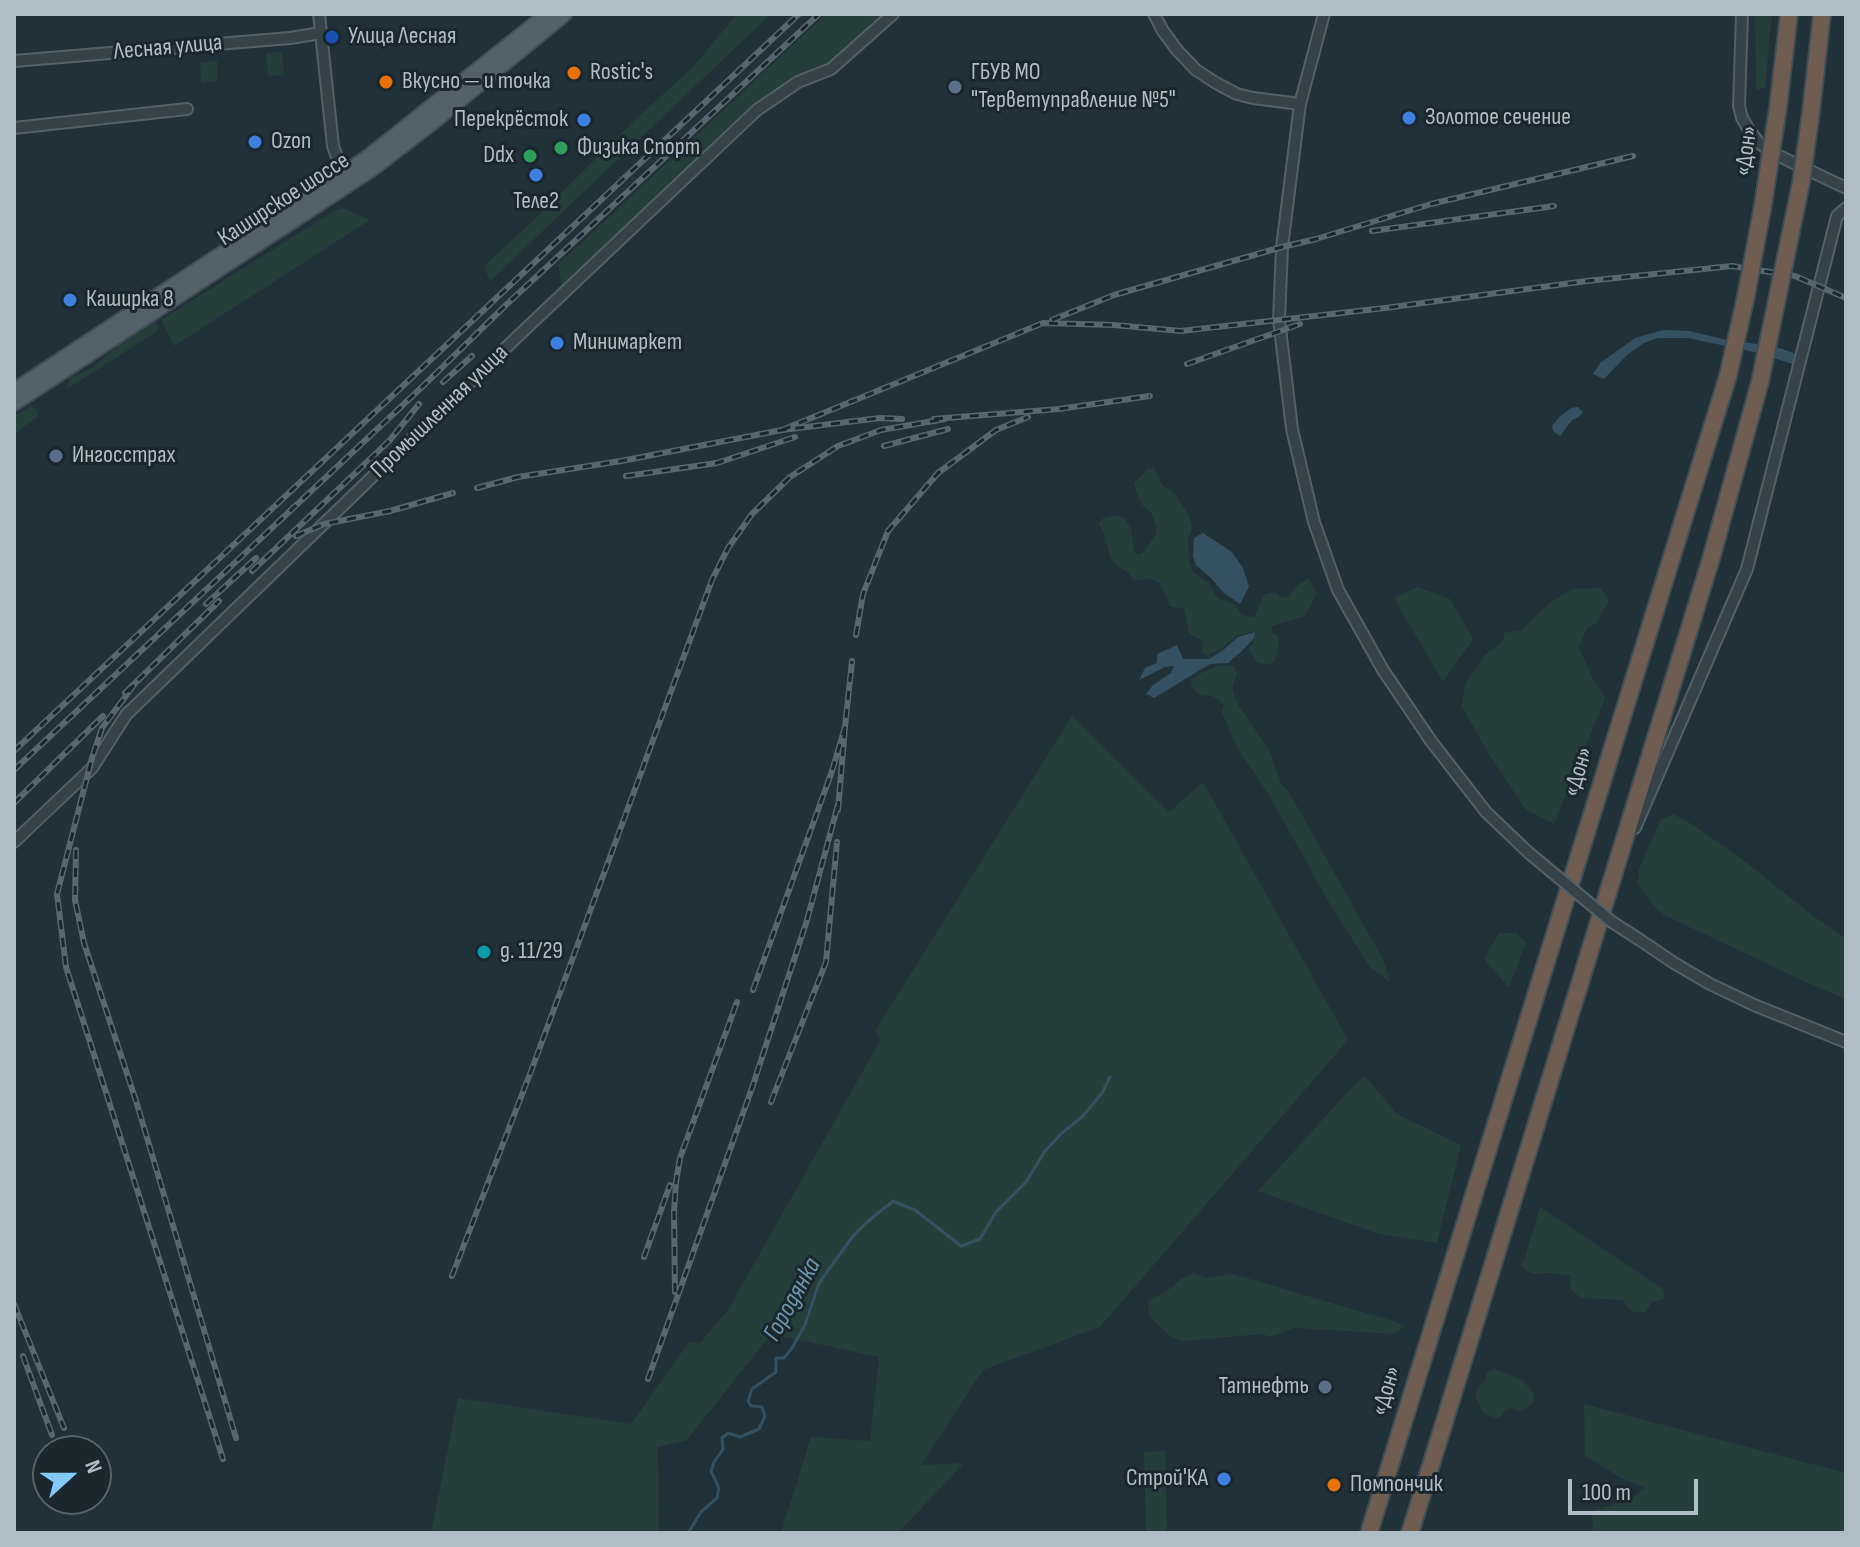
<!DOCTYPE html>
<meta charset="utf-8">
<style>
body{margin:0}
#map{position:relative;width:1860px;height:1547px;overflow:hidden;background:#213139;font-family:"Sofia Sans Condensed",sans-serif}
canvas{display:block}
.frame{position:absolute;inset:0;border:16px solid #afbdc6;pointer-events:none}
.north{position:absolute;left:32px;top:1435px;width:80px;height:80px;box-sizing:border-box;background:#1a272e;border:2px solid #56636b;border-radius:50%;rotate:69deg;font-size:22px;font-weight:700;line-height:32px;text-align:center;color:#afbdc6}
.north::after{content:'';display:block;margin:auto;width:28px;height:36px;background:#82c9f8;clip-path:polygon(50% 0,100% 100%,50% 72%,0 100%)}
.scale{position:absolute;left:1568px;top:1479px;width:130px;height:36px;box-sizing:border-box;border:4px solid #afbdc6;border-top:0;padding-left:10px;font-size:24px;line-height:28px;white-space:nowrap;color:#afbdc6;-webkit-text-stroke:6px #1a272e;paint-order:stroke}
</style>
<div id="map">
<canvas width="1860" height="1547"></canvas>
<div class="frame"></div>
<div class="north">N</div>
<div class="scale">100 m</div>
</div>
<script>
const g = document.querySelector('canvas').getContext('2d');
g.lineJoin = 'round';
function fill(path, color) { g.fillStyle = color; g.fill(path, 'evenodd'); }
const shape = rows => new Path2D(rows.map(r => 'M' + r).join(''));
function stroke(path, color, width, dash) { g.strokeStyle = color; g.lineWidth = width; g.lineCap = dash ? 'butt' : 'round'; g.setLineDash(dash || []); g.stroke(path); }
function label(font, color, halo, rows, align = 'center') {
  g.font = font + ' "Sofia Sans Condensed",sans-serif'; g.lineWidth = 6; g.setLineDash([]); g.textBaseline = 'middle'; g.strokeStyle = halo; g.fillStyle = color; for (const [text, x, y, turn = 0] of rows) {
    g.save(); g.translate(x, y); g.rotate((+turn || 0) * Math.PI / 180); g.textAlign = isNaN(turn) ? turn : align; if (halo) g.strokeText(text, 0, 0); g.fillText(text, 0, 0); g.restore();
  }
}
fill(shape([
 [737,14,771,14,490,281,484,266,537,217,637,118,693,67],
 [826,14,885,14,829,65,750,115,562,287,558,265],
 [1755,14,1772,14,1765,88,1756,90],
 [282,52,284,75,268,76,266,53],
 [217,61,218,81,201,83,200,62],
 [343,208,370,220,174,346,161,320,334,211],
 [155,321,159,330,67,389,69,378,92,368,116,347],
 [31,406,37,410,37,417,14,434,14,416],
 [1154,468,1162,485,1174,492,1189,515,1192,528,1188,540,1189,560,1193,572,1210,584,1215,595,1221,600,1234,604,1242,615,1249,617,1255,616,1263,596,1269,593,1276,593,1282,598,1288,597,1297,586,1308,578,1317,593,1305,616,1272,626,1272,633,1278,636,1279,643,1275,661,1269,665,1256,662,1249,649,1253,644,1256,631,1237,635,1222,648,1207,656,1201,652,1204,646,1202,640,1189,634,1184,608,1171,607,1160,583,1149,578,1134,581,1130,574,1114,564,1110,557,1105,536,1099,524,1103,518,1116,515,1123,517,1131,529,1134,550,1138,555,1144,552,1156,534,1156,527,1152,514,1141,504,1134,484,1147,469],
 [1417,587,1450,599,1473,639,1443,682,1394,598],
 [1601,588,1609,602,1595,624,1587,628,1579,647,1592,678,1605,698,1554,824,1526,810,1490,756,1461,705,1466,683,1485,655,1504,640,1504,633,1522,630,1548,604,1572,589],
 [1220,665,1234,666,1237,673,1232,688,1237,703,1269,750,1281,783,1290,794,1384,961,1390,982,1370,967,1331,906,1269,795,1236,746,1222,712,1224,704,1212,696,1198,694,1193,688,1190,682,1201,673],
 [1072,716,1169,812,1203,782,1348,1040,1100,1327,983,1370,921,1465,964,1463,898,1533,781,1533,811,1437,870,1441,879,1357,771,1334,687,1440,658,1447,659,1533,431,1533,458,1398,631,1424,689,1342,700,1343,728,1310,881,1039,875,1031],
 [1673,814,1695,826,1743,860,1812,915,1846,939,1846,999,1808,983,1664,915,1653,905,1637,882,1639,869,1661,819],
 [1499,933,1516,933,1526,942,1509,988,1484,959],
 [1365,1076,1397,1114,1461,1145,1437,1243,1379,1234,1258,1191,1353,1086],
 [1540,1207,1663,1289,1665,1299,1652,1302,1644,1313,1631,1311,1622,1300,1581,1298,1570,1289,1571,1275,1546,1273,1532,1274,1521,1266,1526,1254],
 [1193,1273,1206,1278,1233,1274,1393,1321,1405,1326,1395,1334,1294,1328,1270,1337,1263,1334,1183,1341,1171,1337,1158,1325,1149,1315,1148,1302,1171,1288,1181,1279],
 [1494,1369,1520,1379,1530,1388,1534,1394,1534,1400,1530,1406,1519,1412,1513,1408,1506,1409,1502,1415,1497,1418,1484,1414,1475,1396,1477,1389,1486,1379,1487,1372],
 [1584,1404,1846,1473,1846,1533,1593,1533,1592,1511,1630,1500,1645,1488,1623,1479,1585,1456],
 [1165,1451,1167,1533,1146,1533,1144,1452]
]), '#263e3a');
fill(shape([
 [1663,330,1689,331,1723,339,1776,347,1794,353,1793,364,1750,351,1688,338,1658,338,1644,343,1628,354,1604,379,1593,374,1600,363,1635,338],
 [1578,407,1583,412,1579,417,1572,420,1560,436,1554,432,1552,426,1560,416,1571,408],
 [1203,533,1232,552,1243,568,1249,587,1240,604,1224,593,1211,578,1196,565,1193,557,1194,538],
 [1255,632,1254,638,1242,651,1228,663,1210,664,1154,698,1146,694,1153,685,1171,673,1174,666,1165,667,1139,680,1145,668,1157,663,1157,654,1177,645,1183,659,1209,659,1222,651,1238,637]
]), '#355161');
stroke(shape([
 [688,1533,701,1512,717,1498,719,1488,711,1471,714,1462,723,1449,722,1438,728,1433,740,1437,759,1429,765,1416,762,1407,751,1406,748,1401,752,1389,776,1372,776,1358,784,1358,792,1348,805,1325,819,1283,853,1236,867,1222,893,1201,915,1210,961,1246,980,1239,996,1212,1026,1182,1045,1151,1062,1133,1083,1116,1102,1093,1110,1077]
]), '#355161', 3);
const minor = shape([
 [319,14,333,146,337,157,351,175],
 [1154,14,1163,31,1177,50,1196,70,1216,83,1237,94,1253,98,1300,104],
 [1324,14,1300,104,1282,247,1279,320,1292,429,1314,522,1338,590,1383,670,1431,741,1486,812,1529,853],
 [1742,14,1739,106,1742,118,1749,130,1759,143,1775,154,1846,188],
 [14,61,290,38,321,33],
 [14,128,187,109],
 [1635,828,1747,569,1837,216,1846,208],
 [14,842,92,768,126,715,517,337,757,110,798,82,831,69,893,14],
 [1640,940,1674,963,1710,984,1754,1005,1846,1042]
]);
const major = shape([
 [14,391,366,159,548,14],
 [14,403,373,168,430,124,564,14]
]);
const highway = shape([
 [1778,108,1789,14],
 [1811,112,1822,14],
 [1369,1533,1728,376],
 [1410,1533,1711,559,1760,382]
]);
stroke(minor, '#526067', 14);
stroke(major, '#414e56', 18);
stroke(highway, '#3f4d54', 20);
stroke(minor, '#35424a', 10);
stroke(major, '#53616a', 14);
stroke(highway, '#705d52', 16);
const rail = shape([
 [1372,231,1554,206],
 [1052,320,1114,295,1282,247,1316,239,1431,204,1633,156],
 [1187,364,1300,324],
 [443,382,472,356],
 [934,419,1059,409,1150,396],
 [782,430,1043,323,1114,325,1181,331,1385,308,1587,281,1732,266,1795,276,1846,298],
 [884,446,948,429],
 [626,476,717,463,795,437],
 [477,488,518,477,621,461,782,430,880,418,902,419],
 [296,536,324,524,390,511,453,493],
 [252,571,367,462,390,440,419,404],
 [206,604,256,558],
 [856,635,863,594,888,531,938,473,996,430,1028,417],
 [134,685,102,728,92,758,57,894,66,967,223,1459],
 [125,693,219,601],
 [14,751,799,14],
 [14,770,421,388,507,304,819,14],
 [14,803,103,716],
 [838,810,845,727],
 [76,850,75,900,84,943,137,1104,236,1438],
 [753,990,832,771,845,727,852,661],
 [771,1102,826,962,837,842],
 [644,1257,670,1185],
 [452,1276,533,1066,712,580,728,548,752,514,790,477,838,446,881,430,945,419],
 [675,1292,674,1212,676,1182,680,1158,737,1002],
 [14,1304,64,1428],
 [23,1356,52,1435],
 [648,1379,752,1088,807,920,839,801]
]);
stroke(rail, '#576771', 6);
stroke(rail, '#1a272e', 3, [9]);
const minorBridge = shape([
 [1529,853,1612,922,1640,940]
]);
const highwayBridge = shape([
 [1728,376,1746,296,1763,205,1778,108],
 [1760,382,1801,183,1811,112]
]);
stroke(minorBridge, '#526067', 14, []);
stroke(highwayBridge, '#3f4d54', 20, []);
stroke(minorBridge, '#35424a', 10);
stroke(highwayBridge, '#705d52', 16);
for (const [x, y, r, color] of [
 [332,37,8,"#1a4fb4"],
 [574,73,8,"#e8710a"],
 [386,82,8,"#e8710a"],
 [955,87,8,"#5c6f8a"],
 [1409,118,8,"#3f7fe0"],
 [584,120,8,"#3f7fe0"],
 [255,142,8,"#3f7fe0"],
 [561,148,8,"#2e9e5b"],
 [530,156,8,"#2e9e5b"],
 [536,175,8,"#3f7fe0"],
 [70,300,8,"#3f7fe0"],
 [557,343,8,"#3f7fe0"],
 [56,456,8,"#5c6f8a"],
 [484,952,8,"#0f9aa8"],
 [1325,1387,8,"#5c6f8a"],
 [1224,1479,8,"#3f7fe0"],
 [1334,1485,8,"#e8710a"]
]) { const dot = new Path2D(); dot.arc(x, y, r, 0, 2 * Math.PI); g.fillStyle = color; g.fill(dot); stroke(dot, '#1a272e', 3); }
label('24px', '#afbdc6', '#1a272e', [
 ["Улица Лесная",348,37],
 ["Rostic's",590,73],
 ["ГБУВ МО",971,73],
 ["\"Терветуправление №5\"",971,101],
 ["Вкусно — и точка",402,82],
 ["Золотое сечение",1425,118],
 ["Перекрёсток",568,120,"right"],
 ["Ozon",271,142],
 ["Физика Спорт",577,148],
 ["Ddx",514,156,"right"],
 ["Теле2",536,202,"center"],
 ["Каширка 8",86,300],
 ["Минимаркет",573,343],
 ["Ингосстрах",72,456],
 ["д. 11/29",500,952],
 ["Татнефть",1309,1387,"right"],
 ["Строй'КА",1208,1479,"right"],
 ["Помпончик",1350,1485]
], 'left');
label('24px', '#afbdc6', '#1a272e', [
 ["Лесная улица",168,48,-5],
 ["«Дон»",1747,151,-82],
 ["Каширское шоссе",284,200,-33],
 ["Промышленная улица",440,412,-44],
 ["«Дон»",1579,772,-73],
 ["«Дон»",1387,1391,-73]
]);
label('italic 26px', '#7096aa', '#1a272e', [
 ["Городянка",793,1300,-61]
]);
</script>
